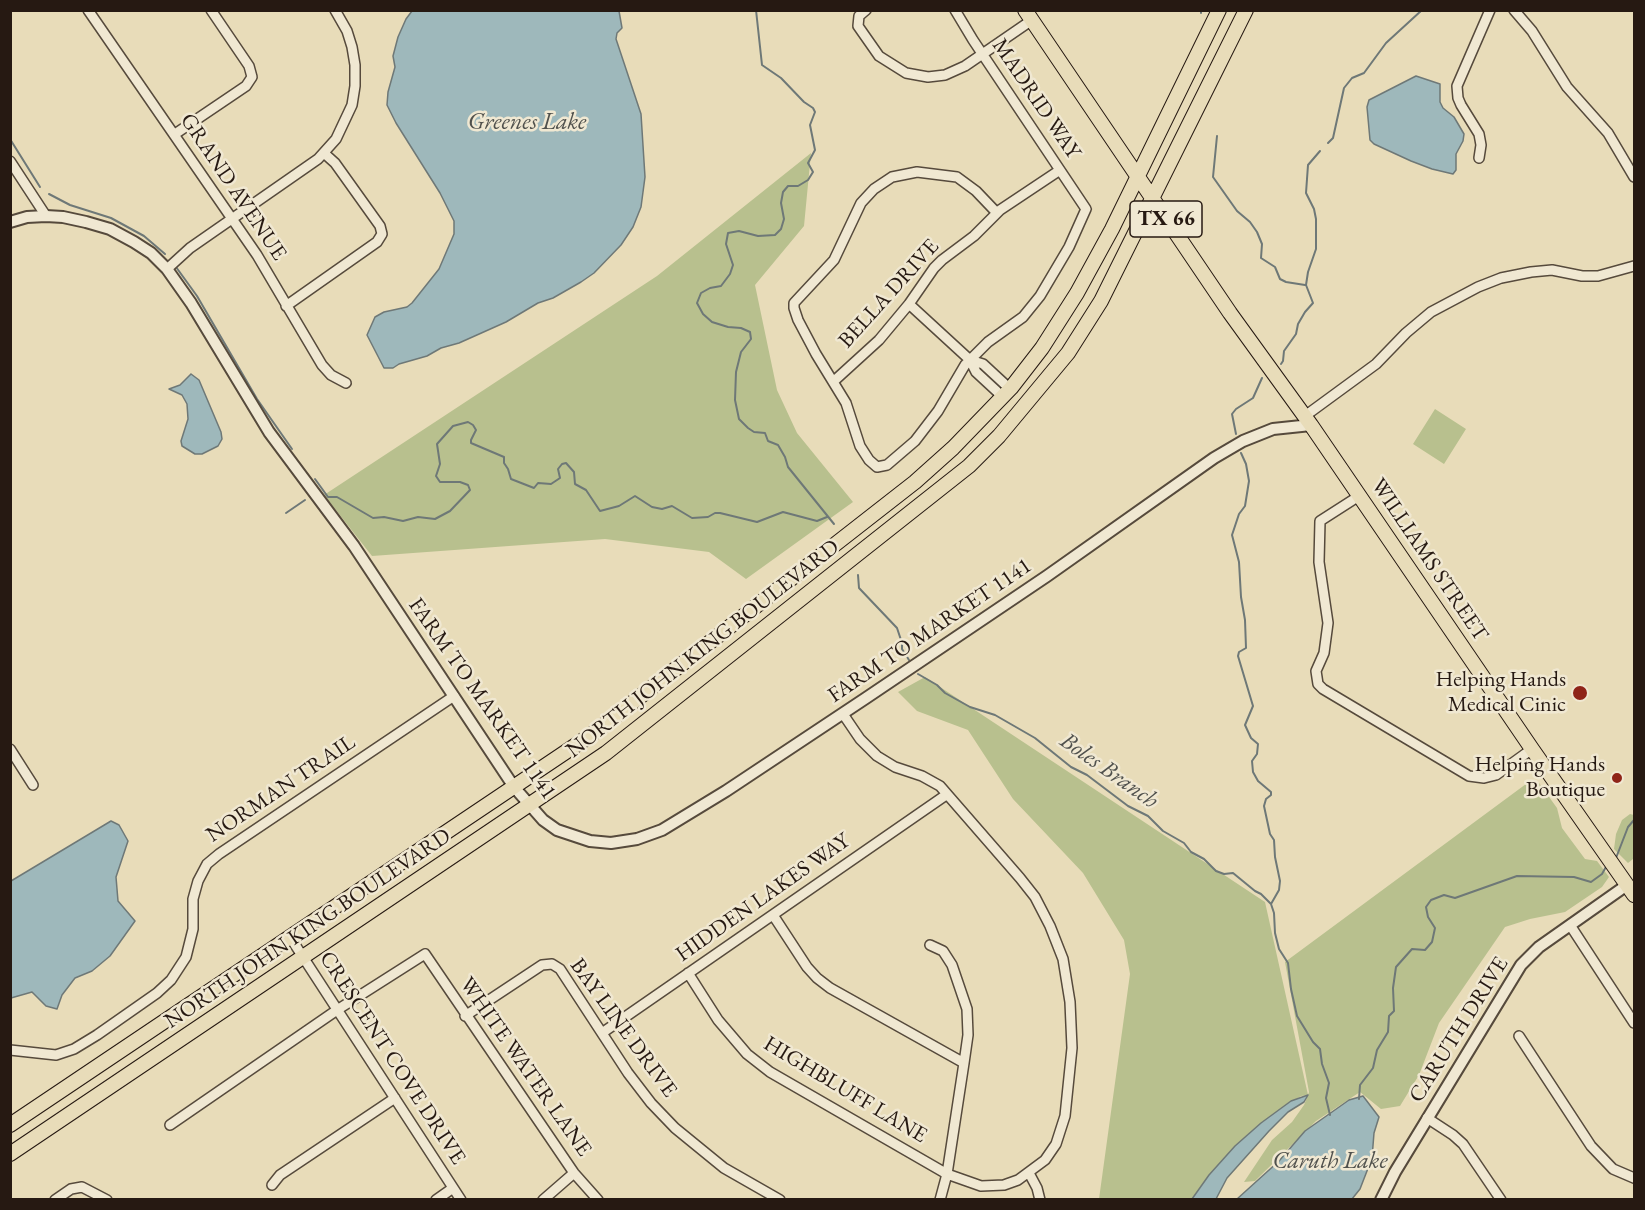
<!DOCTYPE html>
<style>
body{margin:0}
#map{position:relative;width:1645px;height:1210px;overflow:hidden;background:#e8dcb9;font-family:"EB Garamond",serif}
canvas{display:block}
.frame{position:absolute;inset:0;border:12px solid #261912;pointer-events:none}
</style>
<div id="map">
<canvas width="1645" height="1210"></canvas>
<div class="frame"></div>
</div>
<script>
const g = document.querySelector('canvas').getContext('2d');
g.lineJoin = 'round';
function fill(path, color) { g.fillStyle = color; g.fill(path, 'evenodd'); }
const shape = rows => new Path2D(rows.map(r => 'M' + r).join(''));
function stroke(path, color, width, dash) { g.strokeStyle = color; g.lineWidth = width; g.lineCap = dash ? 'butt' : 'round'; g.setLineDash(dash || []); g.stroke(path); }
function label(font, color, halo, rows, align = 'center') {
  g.font = font + ' "EB Garamond",serif'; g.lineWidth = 5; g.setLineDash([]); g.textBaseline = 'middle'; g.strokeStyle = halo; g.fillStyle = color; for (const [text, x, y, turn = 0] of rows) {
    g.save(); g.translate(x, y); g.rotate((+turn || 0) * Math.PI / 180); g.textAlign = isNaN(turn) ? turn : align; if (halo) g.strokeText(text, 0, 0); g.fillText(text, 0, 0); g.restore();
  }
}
fill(shape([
 [811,153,804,226,755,285,777,390,797,433,853,502,746,579,709,552,605,539,372,556,324,495,657,276],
 [1435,409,1466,429,1444,464,1413,444],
 [925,677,1265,902,1308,1095,1309,1092,1285,962,1526,784,1539,783,1557,808,1562,828,1585,859,1597,861,1609,877,1602,887,1565,912,1530,919,1505,927,1439,1023,1419,1075,1400,1106,1381,1109,1360,1092,1316,1121,1255,1181,1244,1182,1272,1140,1292,1122,1304,1105,1308,1095,1301,1096,1261,1123,1235,1146,1209,1175,1192,1199,1099,1199,1130,974,1124,940,1083,873,1013,799,968,730,917,711,898,692],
 [1630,814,1634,815,1634,851,1633,859,1628,863,1614,849,1616,834,1622,820]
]), '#b8c08e');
const water = shape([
 [412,11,619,11,622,28,617,33,616,39,641,114,645,177,641,207,633,227,621,245,594,273,581,282,553,298,538,303,506,322,459,343,441,348,427,356,399,364,393,368,384,368,367,335,375,317,384,312,407,307,412,303,439,269,454,234,454,221,440,193,396,123,387,105,388,92,395,67,393,56,398,37,406,19,412,11],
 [1416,76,1440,84,1440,102,1443,108,1454,117,1464,134,1463,141,1456,154,1456,170,1453,174,1432,169,1411,161,1374,144,1370,140,1367,107,1369,100,1416,76],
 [191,374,199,380,221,432,222,439,218,446,202,454,195,454,182,446,181,441,188,419,187,404,182,395,169,389,180,385,191,374],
 [111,821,119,825,128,841,116,877,118,901,135,921,110,956,92,971,75,978,62,995,57,1009,46,1006,32,992,11,998,11,881,111,821],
 [1308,1095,1304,1102,1288,1112,1269,1131,1227,1178,1216,1199,1192,1199,1209,1175,1235,1146,1261,1123,1291,1101,1308,1095],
 [1363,1096,1379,1117,1374,1133,1372,1158,1360,1189,1352,1199,1237,1199,1279,1161,1305,1131,1349,1100,1363,1096]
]);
fill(water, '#9eb8bb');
stroke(water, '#6e7877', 1.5);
stroke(shape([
 [756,10,762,65,781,78,804,102,813,108,815,112,810,125,815,150,808,163,813,172,808,180,798,186,788,186,783,192,781,203,784,219,781,229,775,235,758,236,739,231,728,233,726,244,733,265,730,274,721,286,710,288,701,293,697,303,703,314,712,322,728,327,741,328,750,332,751,339,741,352,736,372,735,400,739,419,748,428,754,432,765,433,768,441,778,445,785,457,788,467,834,524],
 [1201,13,1201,10],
 [1217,136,1213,177,1237,211,1250,222,1257,232,1262,244,1261,258,1275,267,1280,279,1286,282,1305,285],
 [10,139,40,187],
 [1328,143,1333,138,1344,88,1352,78,1364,73,1386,43,1422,10],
 [49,194,70,205,111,218,144,236,165,254],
 [176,267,197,296,257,399,292,449],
 [1281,364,1283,361,1284,351,1296,334,1298,324,1305,312,1313,303,1306,285,1308,272,1316,249,1316,219,1314,209,1306,193,1308,165,1320,151],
 [1236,434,1232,414,1236,409,1253,398,1262,378],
 [1241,453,1246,464,1249,481,1245,506,1239,514,1232,535,1239,562,1241,597,1245,620,1246,648,1239,652,1238,656,1253,706,1245,725,1251,738,1258,744,1257,754,1252,761,1253,772,1258,781,1271,792,1271,795,1266,799,1264,806,1270,834,1274,840,1275,857,1280,881,1279,890,1271,904,1274,913,1275,933,1279,949,1288,963,1291,989,1297,1016,1313,1042,1320,1049,1322,1064,1329,1083,1326,1098,1330,1115],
 [315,479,328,497,337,497,373,518,384,517,403,521,418,517,435,519,450,511,470,490,468,485,460,482,440,482,436,476,440,464,437,444,453,426,468,422,473,425,476,430,471,440,471,443,504,457,504,463,508,469,511,479,534,488,538,483,551,484,560,478,558,469,562,464,566,463,574,472,575,484,586,490,600,511,619,506,635,496,652,507,662,509,672,506,692,518,708,517,715,513,720,513,757,522,783,512,817,521,827,517],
 [286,513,305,500],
 [858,575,859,588,897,628,902,643,902,649,909,660],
 [918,674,937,685,945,693,970,707,995,715,1035,738,1071,767,1087,775,1128,806,1148,816,1163,831,1184,843,1191,852,1204,859,1216,871,1224,874,1233,873,1255,891,1261,894,1271,904],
 [1616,858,1628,827,1634,820],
 [1359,1099,1360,1085,1373,1068,1377,1050,1388,1032,1389,1016,1394,1011,1393,988,1396,967,1412,949,1425,950,1432,942,1435,928,1428,917,1426,907,1431,900,1444,895,1455,898,1517,876,1574,877,1591,882,1602,874,1607,865]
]), '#6e7877', 2);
const minor = shape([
 [88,10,257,255,322,365,331,375,346,383],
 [866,10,859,16,858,26,879,56,906,73,928,77,945,75,965,66,1032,20],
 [955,10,973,40,1086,209,1069,247,1040,296,1023,317,988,342,965,365,938,411,915,441,887,465,877,467,869,460,860,446,846,403,816,354,798,320,794,308,794,303,834,260,861,203,874,189,892,177,917,172,957,177,976,191,997,213],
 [1514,10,1532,31,1567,87,1608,133,1634,177],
 [175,134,246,86,252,77,249,66,211,10],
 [1479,158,1481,145,1479,134,1461,105,1458,98,1457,86,1490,10],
 [10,161,46,216],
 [167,269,190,248,318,159,336,139,352,105,355,86,355,65,352,47,347,31,335,10],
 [909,304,970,360],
 [286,306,377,242,382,234,380,226,335,163,325,154],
 [834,381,879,340,909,304,934,268,942,260,974,236,1000,210,1060,170],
 [1003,397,976,372,970,360,983,364,1010,389],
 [1305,416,1376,364,1406,333,1431,312,1478,287,1501,278,1531,272,1552,270,1582,276,1598,276,1634,266],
 [1359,496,1320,521,1319,562,1328,623,1324,653,1316,671,1318,684,1323,689,1469,776,1484,778,1496,775,1532,749],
 [10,749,33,785],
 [773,915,807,967,817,978,830,988,964,1063],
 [1570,925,1634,1023],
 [290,937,461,1200],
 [930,945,943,951,952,965,967,1009,968,1035,964,1063,947,1174,940,1200],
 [688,973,718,1020,747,1054,770,1072,947,1174,981,1186,1004,1185,1018,1180,1045,1160,1056,1144,1065,1116,1072,1048,1070,1002,1063,959,1050,926,1035,897,1020,878,940,786,922,776,895,767,877,756,860,739,843,714],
 [465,1016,542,965,552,964,560,969,628,1073,651,1103,675,1128,724,1168,780,1200],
 [602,1033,946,795],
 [1519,1036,1591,1146,1613,1169,1634,1178],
 [10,1050,56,1055,74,1049,97,1035,157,993,171,980,186,957,193,929,193,899,198,881,207,864,219,854,454,696],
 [1427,1118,1453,1135,1463,1144,1501,1200],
 [170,1125,337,1010,425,954,574,1173,598,1200],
 [1029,1173,1037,1188,1040,1200],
 [272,1185,280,1175,395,1098],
 [55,1200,71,1189,82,1187,107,1200],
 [436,1200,453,1188],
 [543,1200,574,1173]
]);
const tertiary = shape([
 [10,222,27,217,46,216,63,217,86,222,110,229,134,242,151,253,167,269,191,303,269,432,354,546,514,787,543,820,557,830,590,841,611,843,637,839,662,830,726,791,866,698,1047,576,1214,458,1243,441,1273,429,1311,425],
 [1381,1200,1395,1172,1521,965,1539,947,1627,885]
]);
const primary = shape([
 [1025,10,1230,313,1311,425,1532,749,1634,895],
 [10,1125,591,735,915,482,953,448,1011,388,1042,348,1077,293,1112,229,1219,10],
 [10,1154,606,753,969,466,999,436,1068,353,1101,301,1246,10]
]);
stroke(minor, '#564a3c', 12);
stroke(tertiary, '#564a3c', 14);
stroke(primary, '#261912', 16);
stroke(minor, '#f0e8d2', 9);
stroke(tertiary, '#f0e8d2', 10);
stroke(primary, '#e8dcb9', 14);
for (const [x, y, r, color] of [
 [1580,693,8,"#8f2418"],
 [1617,778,6,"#8f2418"]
]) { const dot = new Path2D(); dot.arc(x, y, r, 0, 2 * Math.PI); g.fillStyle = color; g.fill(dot); stroke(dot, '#f0e8d2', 2); }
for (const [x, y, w] of [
 [1166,219,72]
]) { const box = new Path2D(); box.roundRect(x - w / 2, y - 18, w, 36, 4.5); g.fillStyle = '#f0e8d2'; g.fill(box); stroke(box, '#261912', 1.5); }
label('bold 21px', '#261912', null, [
 ["TX 66",1166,219]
]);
label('22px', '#261912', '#f0e8d2', [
 ["MADRID WAY",1036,99,56],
 ["GRAND AVENUE",233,187,56],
 ["BELLA DRIVE",889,294,-48],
 ["WILLIAMS STREET",1429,560,56],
 ["FARM TO MARKET 1141",930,631,-34],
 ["NORTH JOHN KING BOULEVARD",703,649,-38],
 ["FARM TO MARKET 1141",482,699,55],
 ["NORMAN TRAIL",281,789,-34],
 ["HIDDEN LAKES WAY",763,898,-35],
 ["NORTH JOHN KING BOULEVARD",308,929,-34],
 ["BAY LINE DRIVE",623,1028,54],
 ["CARUTH DRIVE",1459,1030,-58],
 ["CRESCENT COVE DRIVE",392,1058,57],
 ["WHITE WATER LANE",525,1067,55],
 ["HIGHBLUFF LANE",845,1090,31]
]);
label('22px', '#261912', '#f0e8d2', [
 ["Helping Hands",1566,680],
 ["Medical Cinic",1566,705],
 ["Helping Hands",1605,765],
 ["Boutique",1605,790]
], 'right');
label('italic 24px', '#50514d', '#f0e8d2', [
 ["Greenes Lake",527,122],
 ["Boles Branch",1109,771,35],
 ["Caruth Lake",1330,1161]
]);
</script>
